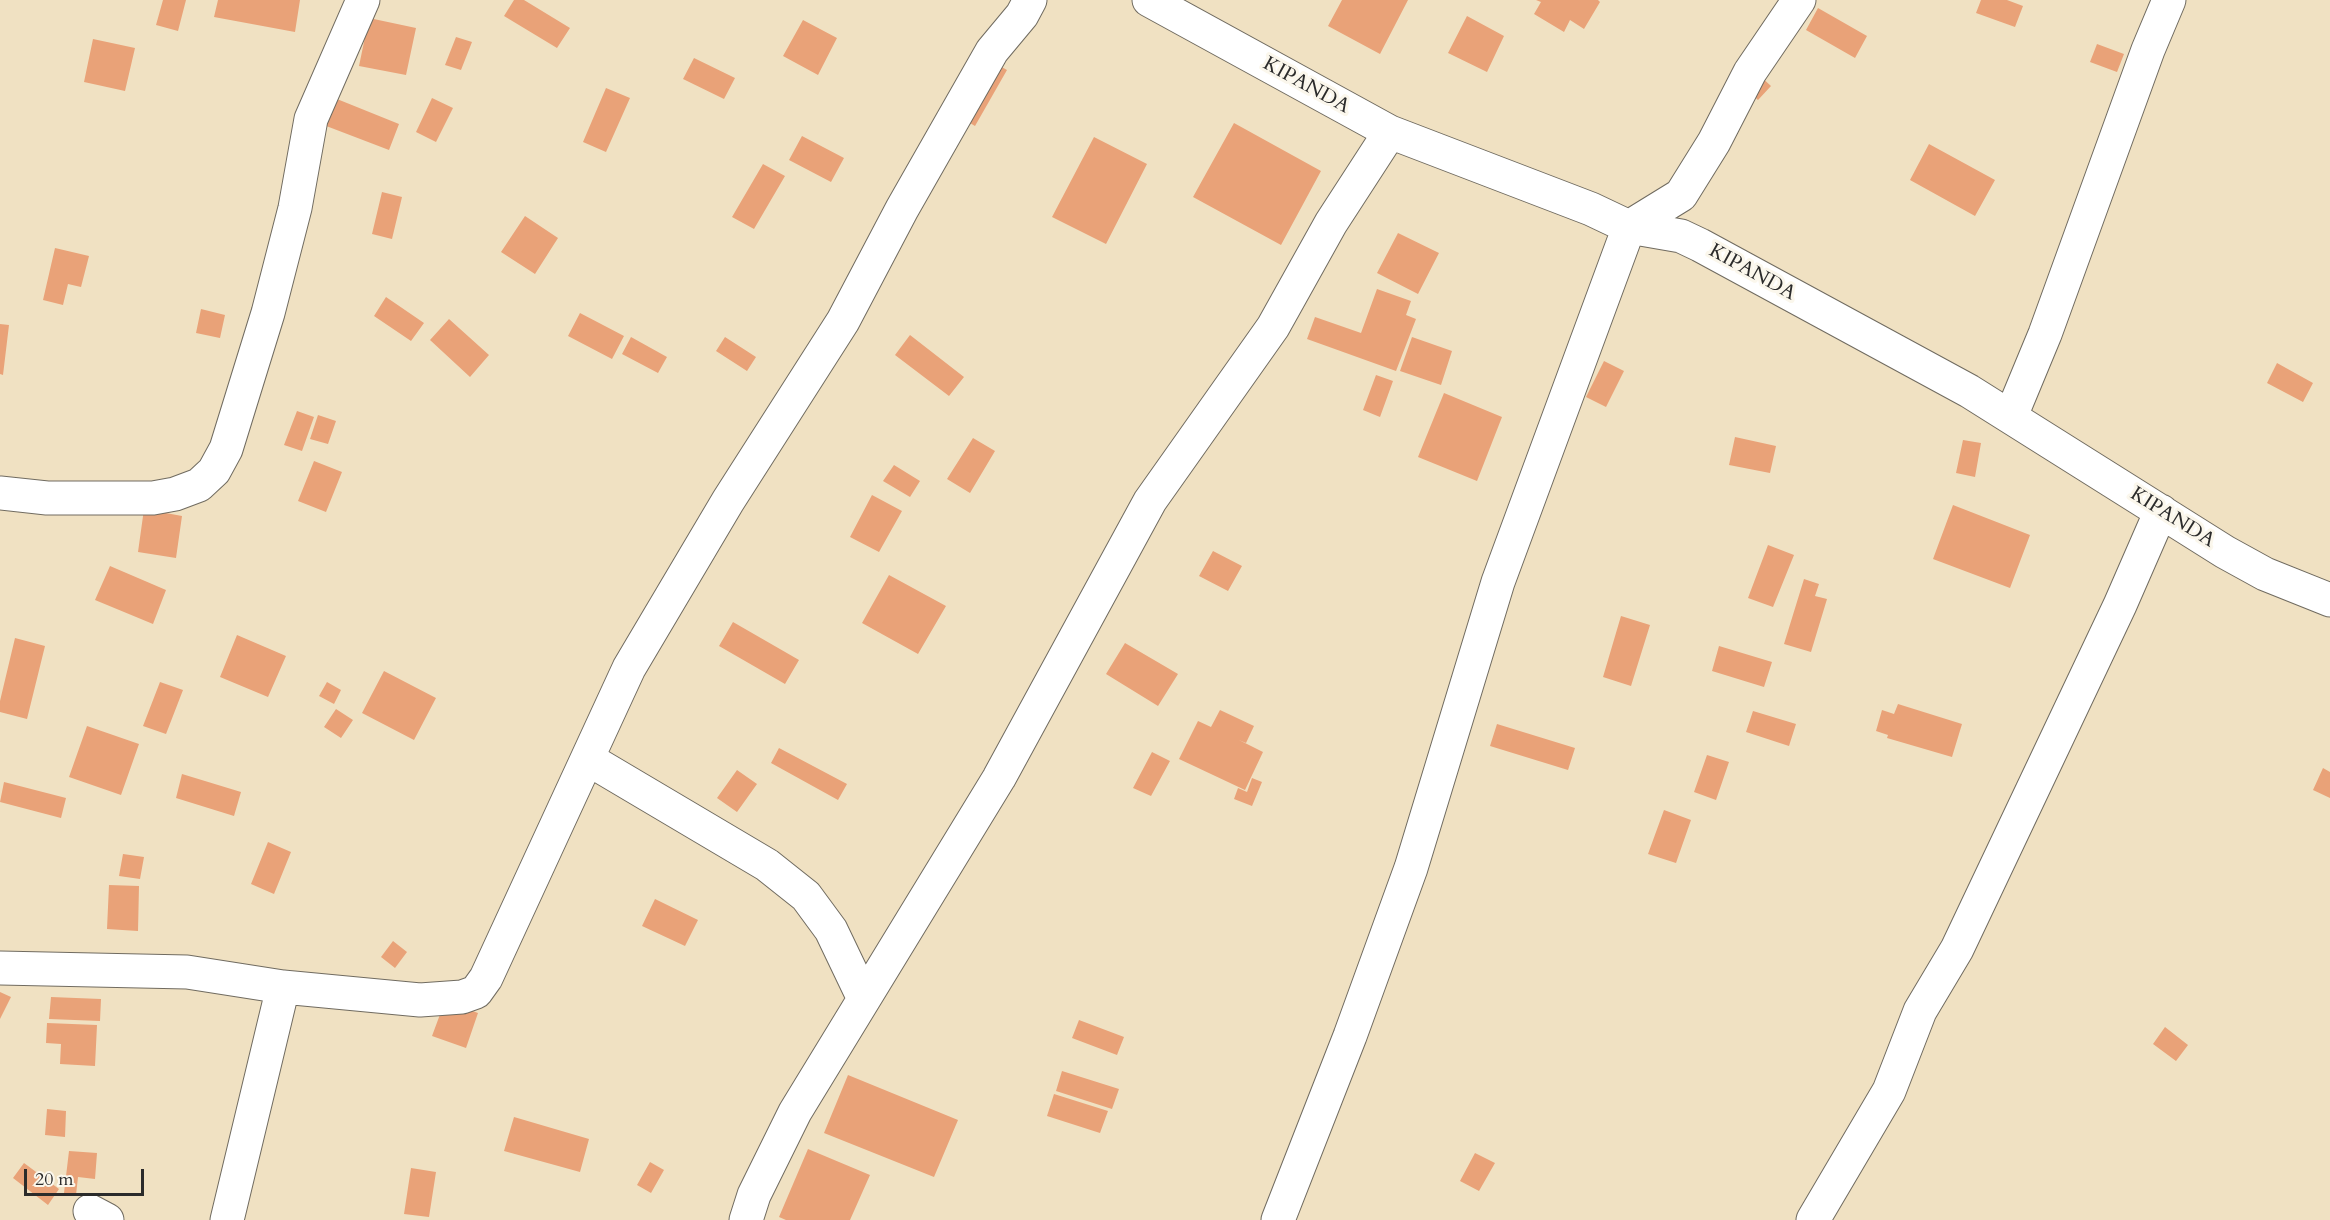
<!DOCTYPE html>
<style>
body{margin:0}
#map{position:relative;width:2330px;height:1220px;overflow:hidden;background:#f0e1c2;font-family:Cardo,serif}
canvas{display:block}
.scale{position:absolute;left:24px;top:1169px;width:120px;height:27px;box-sizing:border-box;border:3px solid #2b2b2b;border-top:0;padding-left:8px;font-size:18px;line-height:21px;white-space:nowrap;color:#2b2b2b;-webkit-text-stroke:4px #fbf7ec;paint-order:stroke}
</style>
<div id="map">
<canvas width="2330" height="1220"></canvas>
<div class="scale">20 m</div>
</div>
<script>
const g = document.querySelector('canvas').getContext('2d');
g.lineJoin = 'round';
function fill(path, color) { g.fillStyle = color; g.fill(path, 'evenodd'); }
const shape = rows => new Path2D(rows.map(r => 'M' + r).join(''));
function stroke(path, color, width, dash) { g.strokeStyle = color; g.lineWidth = width; g.lineCap = dash ? 'butt' : 'round'; g.setLineDash(dash || []); g.stroke(path); }
function label(font, color, halo, rows, align = 'center') {
  g.font = font + ' Cardo,serif'; g.lineWidth = 6; g.setLineDash([]); g.textBaseline = 'middle'; g.strokeStyle = halo; g.fillStyle = color; for (const [text, x, y, turn = 0] of rows) {
    g.save(); g.translate(x, y); g.rotate((+turn || 0) * Math.PI / 180); g.textAlign = isNaN(turn) ? turn : align; if (halo) g.strokeText(text, 0, 0); g.fillText(text, 0, 0); g.restore();
  }
}
fill(shape([
 [163,0,186,0,178,31,156,25],
 [218,0,300,0,295,32,214,17],
 [514,0,524,0,570,28,557,48,504,16],
 [1342,0,1408,0,1380,54,1328,26],
 [1536,0,1598,0,1600,2,1584,29,1570,20,1564,32,1534,14,1541,2],
 [1981,0,2007,0,2023,6,2015,27,1976,13],
 [1818,8,1867,36,1855,58,1806,30],
 [1467,16,1504,36,1487,72,1448,53],
 [369,18,416,28,406,75,359,66],
 [803,20,837,38,818,75,783,56],
 [456,37,472,42,461,70,445,65],
 [93,39,135,48,125,91,84,82],
 [2097,44,2124,54,2117,72,2090,62],
 [694,58,735,78,724,99,683,79],
 [991,61,1007,70,975,126,958,116],
 [1758,74,1771,86,1758,100,1745,88],
 [606,88,630,98,606,152,583,142],
 [332,97,399,124,389,150,321,124],
 [432,98,453,108,436,142,416,132],
 [1234,123,1321,171,1281,245,1193,197],
 [802,136,844,158,831,182,789,160],
 [1094,137,1147,164,1106,244,1052,217],
 [1929,144,1995,180,1975,216,1910,180],
 [763,164,785,176,754,229,732,217],
 [382,192,402,197,392,239,372,234],
 [525,216,558,238,535,274,501,252],
 [1398,233,1439,253,1418,294,1377,273],
 [55,248,89,256,81,287,68,284,63,305,43,300],
 [1377,289,1411,301,1406,315,1416,319,1396,371,1307,339,1315,317,1361,333],
 [386,297,424,323,411,341,374,316],
 [201,309,225,315,220,338,196,333],
 [580,313,624,336,612,359,568,336],
 [449,319,489,355,470,377,430,340],
 [0,324,9,325,3,375,0,374],
 [910,335,964,377,949,396,895,355],
 [631,337,667,357,658,373,622,354],
 [725,337,756,357,747,371,716,351],
 [1412,337,1452,351,1441,385,1400,371],
 [1604,361,1624,371,1606,407,1586,397],
 [2277,363,2313,383,2303,402,2267,383],
 [1376,375,1393,381,1380,417,1363,410],
 [1444,393,1502,417,1477,481,1418,457],
 [297,411,314,417,302,451,284,445],
 [318,415,336,421,328,444,310,439],
 [1735,437,1776,446,1770,473,1729,465],
 [973,438,995,451,970,493,947,479],
 [1963,440,1981,443,1975,477,1956,473],
 [314,461,342,472,326,512,298,501],
 [894,465,920,481,910,497,883,481],
 [872,495,902,511,879,552,850,537],
 [1953,505,2030,535,2010,588,1933,559],
 [144,509,182,516,176,558,138,552],
 [1768,545,1794,555,1773,607,1748,598],
 [1213,551,1242,566,1228,591,1199,576],
 [110,566,166,590,153,624,95,600],
 [889,575,946,606,918,654,862,623],
 [1804,579,1819,584,1815,596,1827,599,1811,652,1784,644],
 [1621,616,1650,625,1631,686,1603,677],
 [733,622,799,660,785,684,719,646],
 [237,635,286,656,268,697,220,677],
 [15,638,45,646,27,719,0,712,0,701],
 [1125,643,1178,674,1158,706,1106,674],
 [1719,646,1772,662,1764,687,1712,671],
 [384,671,436,698,414,740,362,713],
 [160,682,183,690,166,734,143,726],
 [327,682,341,690,334,704,319,696],
 [1898,704,1962,724,1952,757,1887,738,1888,735,1876,731,1882,710,1894,714],
 [336,709,353,720,341,738,324,727],
 [1220,710,1254,726,1246,743,1239,740,1263,752,1245,790,1179,759,1198,721,1211,727],
 [1753,711,1796,724,1789,746,1746,732],
 [1497,724,1575,748,1568,770,1490,746],
 [87,726,139,744,121,795,69,777],
 [779,748,847,784,838,800,771,763],
 [1152,752,1170,761,1151,796,1133,788],
 [1707,755,1729,762,1716,800,1694,792],
 [2323,768,2330,772,2330,798,2313,790],
 [737,770,757,784,737,812,717,798],
 [182,774,241,792,234,816,176,798],
 [1252,778,1262,782,1252,806,1234,799,1238,788,1247,792],
 [4,782,66,798,61,818,0,802],
 [1664,810,1691,820,1676,863,1648,854],
 [268,842,291,852,274,894,251,884],
 [123,854,144,857,140,879,119,876],
 [109,885,139,886,138,931,107,929],
 [655,899,698,920,685,946,642,926],
 [393,941,407,952,395,968,381,957],
 [0,992,11,997,0,1019],
 [51,997,101,999,100,1021,49,1019],
 [445,1001,478,1013,466,1048,432,1036],
 [1079,1020,1124,1037,1117,1055,1072,1038],
 [47,1023,97,1025,95,1066,60,1064,61,1044,46,1043],
 [2165,1027,2188,1045,2176,1061,2153,1044],
 [1062,1071,1119,1089,1112,1109,1056,1091],
 [848,1075,958,1120,934,1177,824,1133],
 [1054,1094,1108,1111,1100,1133,1047,1116],
 [47,1109,66,1111,65,1137,45,1135],
 [514,1117,589,1139,580,1172,504,1151],
 [808,1149,870,1175,850,1220,786,1220,779,1217],
 [69,1151,97,1153,95,1179,78,1177,76,1195,64,1193],
 [1475,1153,1495,1163,1479,1191,1460,1181],
 [650,1162,664,1170,651,1193,637,1185],
 [24,1163,59,1189,48,1205,13,1178],
 [411,1168,436,1172,429,1217,404,1214]
]), '#e9a278');
const minor = shape([
 [1149,0,1390,132,1591,209,1629,227,1681,236,1700,245,1969,391,2225,552,2265,574,2330,600],
 [2011,416,2045,334,2148,50,2169,0],
 [0,493,47,498,153,498,175,494,199,485,214,471,226,449,268,313,295,208,311,119,363,0],
 [588,759,767,865,806,896,831,930,864,999],
 [0,968,187,972,283,987,420,1000,462,997,476,992,486,978,629,668,728,501,843,321,902,209,992,51,1022,15,1030,0],
 [90,1211,107,1220],
 [227,1220,283,987],
 [746,1220,754,1195,795,1112,999,778,1150,501,1273,327,1331,223,1390,132],
 [1278,1220,1350,1036,1411,868,1498,582,1629,227,1681,195,1714,142,1750,72,1799,0],
 [1813,1220,1889,1091,1920,1011,1957,949,2120,605,2161,511]
]);
stroke(minor, '#706b60', 35);
stroke(minor, '#fff', 33);
label('20px', '#2b2b2b', '#fbf7ec', [
 ["KIPANDA",1306,86,29],
 ["KIPANDA",1752,273,29],
 ["KIPANDA",2172,518,32]
]);
</script>
